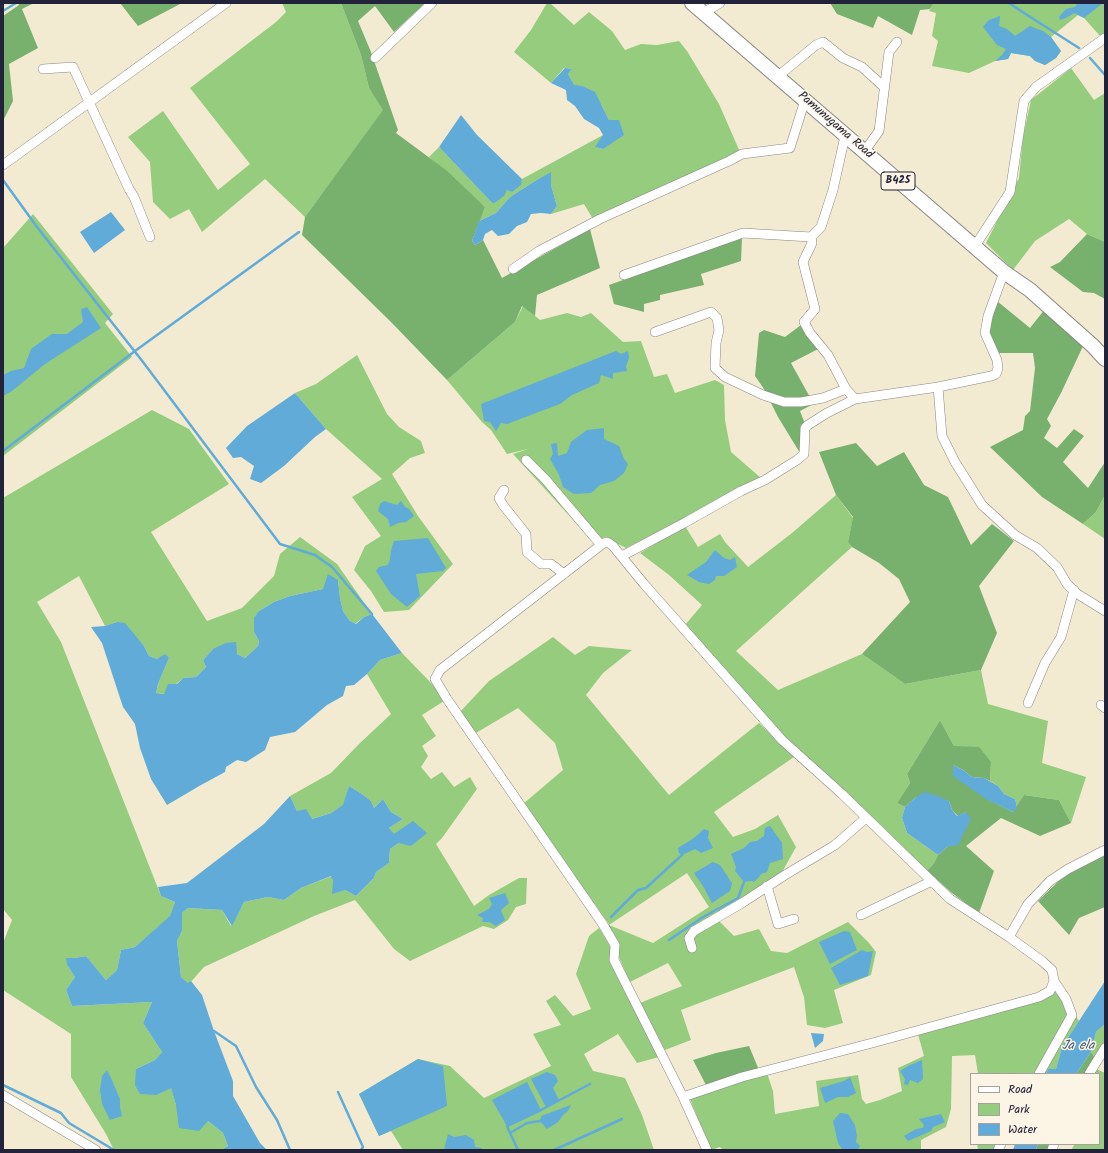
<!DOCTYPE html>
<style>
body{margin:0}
#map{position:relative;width:1108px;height:1153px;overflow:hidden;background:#f3ebd1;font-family:Kalam,sans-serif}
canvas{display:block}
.frame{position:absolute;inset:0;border:4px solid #22223b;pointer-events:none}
.legend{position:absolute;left:970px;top:1073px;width:130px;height:72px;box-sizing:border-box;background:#fcf5e5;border:1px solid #a5a1a1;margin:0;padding:5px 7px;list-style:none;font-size:12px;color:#22223b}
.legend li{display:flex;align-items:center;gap:8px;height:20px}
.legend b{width:20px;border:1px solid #a5a1a1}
</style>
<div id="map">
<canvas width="1108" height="1153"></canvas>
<div class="frame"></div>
<ul class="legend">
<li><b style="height:5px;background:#fff"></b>Road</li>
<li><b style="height:11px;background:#95cc7e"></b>Park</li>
<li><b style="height:11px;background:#60abd8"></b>Water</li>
</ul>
</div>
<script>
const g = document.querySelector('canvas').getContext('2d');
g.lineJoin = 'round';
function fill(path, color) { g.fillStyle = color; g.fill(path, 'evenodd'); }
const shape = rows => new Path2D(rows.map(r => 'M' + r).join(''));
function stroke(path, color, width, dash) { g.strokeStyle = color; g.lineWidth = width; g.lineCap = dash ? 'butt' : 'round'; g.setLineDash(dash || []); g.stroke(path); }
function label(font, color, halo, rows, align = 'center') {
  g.font = font + ' Kalam,sans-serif'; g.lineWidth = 3; g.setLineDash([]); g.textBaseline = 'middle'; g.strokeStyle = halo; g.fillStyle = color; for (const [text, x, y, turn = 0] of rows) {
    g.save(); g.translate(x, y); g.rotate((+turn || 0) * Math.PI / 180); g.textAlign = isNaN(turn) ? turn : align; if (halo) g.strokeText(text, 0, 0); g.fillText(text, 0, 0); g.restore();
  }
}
fill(shape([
 [282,3,341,3,361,55,369,88,384,110,305,217,265,179,202,232,189,209,170,219,153,202,150,162,128,137,163,111,218,190,250,164,190,88,276,22,286,12],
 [547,3,550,3,574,25,589,12,612,31,625,50,641,44,657,45,679,41,687,51,719,104,740,152,593,219,584,204,551,214,557,206,551,185,551,173,535,181,510,197,496,213,479,221,485,207,429,157,439,147,493,204,507,190,519,186,522,179,603,135,596,147,603,149,609,120,601,104,582,86,574,86,568,74,572,69,564,68,551,83,514,52,531,30],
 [934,3,1105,3,1105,34,1101,37,1084,18,1078,15,1051,37,1061,51,1056,58,1045,65,1035,61,1030,56,1011,53,1008,59,995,61,969,73,932,66,938,41,932,36,936,13,929,11],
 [1071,68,1094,100,1105,93,1105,242,1087,234,1069,219,1035,241,1013,270,986,243,1019,178,1023,137,1031,100],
 [33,214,113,314,105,323,132,357,3,456,3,248],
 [523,306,540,320,567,313,581,317,591,313,623,342,641,341,654,377,667,374,675,393,715,380,724,385,725,420,731,452,761,478,626,548,604,537,596,545,513,454,528,449,507,454,491,430,482,422,447,380,515,322],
 [357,355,387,414,399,427,421,441,425,453,410,458,392,474,418,516,453,564,409,610,384,612,371,591,354,570,365,546,381,536,352,497,382,479,326,429,295,393,316,384],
 [152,410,189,429,229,484,151,532,207,621,242,608,274,576,280,554,300,537,337,564,372,614,364,617,355,624,350,621,343,611,340,598,338,580,323,589,290,596,274,602,259,611,254,632,259,641,258,646,245,658,237,654,213,649,203,660,206,667,196,677,183,678,165,694,156,693,158,684,169,658,157,659,149,656,144,646,117,622,105,626,79,576,37,602,61,642,161,896,175,902,170,917,135,947,121,950,117,970,106,980,86,956,75,958,67,965,75,977,66,990,72,1006,152,1002,143,1023,162,1052,155,1060,136,1069,157,1095,171,1087,176,1105,208,1121,223,1133,228,1146,221,1150,114,1150,106,1134,71,1077,71,1034,3,990,3,943,12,920,3,909,3,498],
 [836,495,853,518,848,542,852,547,736,651,778,690,862,654,905,684,981,670,988,704,1048,721,1042,763,1086,777,1071,823,1059,800,1024,795,1017,807,1015,799,1004,794,998,786,990,781,991,762,954,746,940,720,907,774,910,783,897,803,905,807,902,818,907,833,938,855,934,863,927,871,883,827,779,731,685,625,702,605,669,575,640,553,685,526,698,547,720,534,725,542,748,567,792,533],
 [1105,495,1105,539,1083,524,1096,512],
 [553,637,575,655,589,646,632,650,603,673,586,695,669,795,759,723,794,757,714,812,733,837,755,829,778,815,796,847,781,874,713,915,734,936,759,929,771,951,787,953,848,922,869,943,876,952,871,975,834,990,843,1023,825,1028,807,1025,804,997,794,967,681,1010,691,1040,665,1050,640,1003,682,986,668,963,630,982,618,955,619,944,607,927,609,924,523,804,563,770,555,743,518,708,476,733,459,713,489,681],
 [687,873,709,907,653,943,609,925],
 [402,653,434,686,444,701,422,715,436,736,422,746,428,756,421,767,431,779,442,772,454,787,470,777,477,789,442,838,436,844,474,906,489,895,519,878,527,878,526,904,516,907,508,920,494,929,483,926,410,961,394,949,355,900,314,916,204,967,189,984,181,977,177,941,182,931,182,913,188,908,222,910,231,926,244,902,268,897,284,900,301,888,332,876,333,881,345,890,356,896,374,878,376,872,389,863,390,849,399,843,389,828,403,819,391,812,383,799,374,808,371,801,362,794,349,786,344,805,331,813,312,819,297,811,290,796,331,773,360,743,391,714,367,674,380,660],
 [599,928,611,948,610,963,659,1057,637,1063,618,1034,584,1054,593,1071,625,1078,642,1115,654,1150,403,1150,391,1131,379,1136,359,1094,418,1059,450,1066,484,1098,551,1066,533,1034,561,1025,546,1001,555,995,573,1016,591,1009,576,974,589,936],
 [1056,991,1070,1015,1036,1074,978,1074,975,1055,952,1056,951,1109,946,1127,921,1140,921,1150,723,1150,720,1147,711,1150,690,1099,767,1073,773,1091,775,1114,819,1106,816,1081,858,1075,862,1099,866,1104,880,1100,902,1091,898,1068,924,1056,918,1034],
 [1074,1013,1079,1021,1062,1047,1056,1069,1048,1069,1046,1074,1042,1074],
 [1105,1024,1105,1043,1095,1058,1091,1052,1096,1032],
 [1096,1069,1105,1073,1105,1150,1071,1150,1075,1144,1099,1144,1099,1074,1093,1074],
 [977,1144,998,1144,994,1150,978,1150]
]), '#95cc7e');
fill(shape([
 [18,3,34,3,22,9,38,48,9,64,13,101,3,121,3,16,19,5],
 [120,3,182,3,138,26],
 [341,3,425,3,394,32,375,6,358,21,371,52,398,130,396,133,446,170,485,207,472,241,475,245,483,240,502,278,590,229,600,268,537,295,535,316,522,306,515,322,447,380,391,322,302,235,305,217,383,110,369,88,361,55],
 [830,3,934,3,930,9,920,10,912,35,878,16,873,28,837,14],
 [1087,234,1105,242,1105,299,1094,293,1083,292,1050,267,1060,262],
 [742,238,741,261,701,274,704,285,660,295,660,300,644,304,644,312,614,304,609,285],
 [997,301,1030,328,1045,309,1084,344,1061,393,1047,419,1051,426,1044,438,1057,448,1074,429,1084,436,1063,462,1088,488,1105,462,1105,495,1096,512,1083,524,1042,497,990,447,1023,430,1025,416,1030,411,1035,368,1033,353,999,353,989,331],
 [801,325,818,349,791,363,811,399,815,403,800,411,805,424,800,453,778,417,764,389,755,376,759,333,764,330,785,337],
 [856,443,877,466,904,452,924,485,948,497,971,545,992,524,1014,541,979,586,997,633,981,670,905,684,862,654,910,602,899,579,879,563,852,547,848,542,853,517,836,495,819,452],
 [940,720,954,746,979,747,991,762,990,781,984,778,972,777,963,770,953,765,954,776,989,800,1013,812,1024,795,1059,800,1071,823,1040,836,1001,818,966,846,994,871,979,913,952,893,927,871,934,863,938,855,947,847,966,812,958,816,952,810,949,801,916,797,905,807,897,803,910,783,907,774],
 [1105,855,1105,907,1079,918,1069,935,1038,901,1063,877],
 [749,1046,759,1070,706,1085,693,1060,716,1053],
 [1091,1052,1095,1058,1086,1074,1076,1074],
 [1038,1144,1051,1144,1048,1150,1036,1150]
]), '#78b06d');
fill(shape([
 [1078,3,1103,3,1084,18,1074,13,1066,18,1060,20,1059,17,1066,9,1075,7],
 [1000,16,999,26,1007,29,1015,36,1030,26,1043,31,1051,37,1061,51,1056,58,1045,65,1035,61,1030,56,1011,53,1008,59,995,61,1002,55,1006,49,997,45,983,27,989,20],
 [565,68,572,69,568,74,574,85,582,86,595,92,609,120,619,120,624,135,603,149,595,147,603,135,599,128,584,119,575,106,567,100,566,90,551,83],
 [461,115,477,135,522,179,521,185,512,192,507,190,504,196,493,204,439,147],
 [551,172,551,185,557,206,551,214,541,213,531,214,527,222,517,226,509,234,498,236,492,230,485,234,483,240,475,245,472,241,479,221,496,213,510,197,535,181],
 [111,212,125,230,94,253,80,232],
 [87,307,101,328,45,364,12,391,3,396,3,375,11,371,24,368,31,349,52,334,67,334,83,322,81,309],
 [616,351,621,354,628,351,629,358,626,366,627,371,613,373,613,379,601,375,599,383,572,395,560,404,507,424,501,423,496,431,490,422,484,421,481,404],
 [295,393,326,429,315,437,284,466,261,483,250,479,254,466,241,457,233,458,226,448,247,426],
 [604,428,604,439,619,446,624,459,628,464,624,473,614,481,600,485,591,493,574,494,563,487,559,475,550,459,553,454,551,444,557,443,558,456,567,453,571,442,587,430],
 [384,501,397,505,401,501,405,507,409,509,414,516,406,522,398,523,390,527,388,519,378,511,380,504],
 [428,538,446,568,443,571,416,574,420,596,407,607,391,594,376,571,379,567,388,565,390,559,391,550,394,541],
 [715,550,724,558,730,560,735,557,737,567,724,576,716,576,715,580,709,584,699,582,687,575,706,562],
 [328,574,338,580,340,598,343,611,350,621,356,624,364,617,372,614,402,653,380,660,367,674,354,685,346,686,343,696,327,705,295,732,270,737,265,750,246,762,237,760,226,767,225,772,201,785,167,805,151,779,140,748,135,724,123,707,102,643,91,627,105,626,117,622,125,623,144,646,149,656,157,659,165,654,169,658,158,684,156,693,164,694,168,684,177,684,183,678,196,677,206,667,203,660,213,649,226,643,236,642,237,654,245,658,258,646,259,641,254,632,254,618,259,611,274,602,290,596,323,589],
 [953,765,963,770,972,777,984,778,998,786,1004,794,1015,799,1017,807,1013,812,986,799,953,776],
 [349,786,362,794,371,801,374,808,383,799,391,812,403,819,389,828,394,834,413,821,427,833,411,846,399,843,390,849,389,863,376,872,374,878,356,896,345,890,332,894,333,881,331,876,301,888,284,900,268,897,244,902,232,926,222,910,188,908,182,913,182,931,177,941,181,977,188,983,191,981,202,995,214,1031,233,1081,233,1096,260,1143,267,1150,221,1150,228,1146,223,1133,208,1121,199,1131,179,1128,176,1105,171,1088,157,1095,140,1094,135,1085,136,1069,155,1060,162,1052,143,1023,152,1002,72,1006,66,990,75,977,67,965,66,958,75,958,86,956,106,980,117,970,121,950,135,947,170,916,175,902,161,896,158,887,187,883,264,824,290,796,297,811,306,809,312,819,331,813,343,805],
 [925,792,938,796,949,801,952,810,957,816,966,812,971,819,958,845,947,847,938,855,907,833,902,818,905,807,916,797],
 [770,826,782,843,783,859,770,863,767,872,761,874,759,877,754,882,751,881,744,882,735,871,736,867,731,854,744,848,750,842,757,841,764,836,765,828],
 [704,829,709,831,708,838,713,848,701,853,695,849,682,855,679,853,678,848,694,838],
 [713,862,720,865,732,883,730,891,712,903,703,886,694,873],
 [505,893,509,903,501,910,505,920,496,926,489,922,482,922,483,918,477,915,489,909,492,904,489,898],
 [844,931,850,932,857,950,830,964,819,942],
 [862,950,867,952,873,951,868,976,840,985,831,968],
 [1105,981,1105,1024,1096,1032,1091,1052,1076,1074,1046,1074,1048,1069,1056,1069,1062,1047],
 [811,1033,824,1034,823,1041,815,1048],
 [418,1059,443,1066,447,1106,379,1136,359,1094],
 [922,1060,923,1079,918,1083,910,1080,908,1085,904,1084,905,1079,900,1071,908,1066],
 [107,1070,111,1078,120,1099,120,1107,122,1116,110,1120,102,1104,100,1090,102,1076],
 [547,1072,555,1075,558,1081,553,1088,559,1100,546,1107,531,1079],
 [850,1077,856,1093,848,1097,838,1097,825,1103,820,1088,844,1081],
 [527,1082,541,1110,507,1126,492,1100],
 [571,1105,568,1111,563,1115,558,1122,547,1129,540,1121,541,1116],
 [840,1113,848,1114,855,1125,857,1136,856,1142,860,1146,858,1150,842,1149,838,1143,833,1121],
 [941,1114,945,1122,933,1127,931,1131,908,1141,904,1136,916,1129,923,1128,924,1125,919,1119],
 [448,1134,454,1137,466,1135,474,1140,475,1147,482,1148,482,1150,444,1150],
 [1015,1144,1038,1144,1036,1150,1013,1150]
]), '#60abd8');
stroke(shape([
 [1009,3,1024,13,1079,48],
 [3,11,16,3],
 [1090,58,1105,75],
 [3,180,37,227,143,362,280,544,315,555,332,567,372,614],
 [3,451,135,351,299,232],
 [611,917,638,890,646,888,682,855],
 [669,940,703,917,738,898,744,882],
 [214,1031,236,1046,256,1087,277,1120,290,1150],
 [3,1085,61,1113,69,1123,114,1150],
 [338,1092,363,1147,361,1150],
 [510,1133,507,1126,541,1110,590,1084],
 [518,1150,510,1133,527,1123,540,1121],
 [554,1150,622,1119]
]), '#60abd8', 2.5);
const minor = shape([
 [703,13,720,3],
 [375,58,432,3],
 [43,69,73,67,129,189,134,197,150,237],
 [777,77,816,45,823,42,843,58,862,67,884,87],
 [864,152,879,131,889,52,897,42],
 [3,165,226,3],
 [811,237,812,243,803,262,815,309,804,322,810,333,828,355,846,389],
 [975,246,1010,192,1024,101,1036,87,1105,38],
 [513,269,539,251,600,219,729,161,742,154,790,148,805,100],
 [624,275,743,233,811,237,821,227,833,190,845,136],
 [655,332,711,312,717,318,719,330,716,343,715,368,725,377,763,395,784,402,801,402,823,398,846,389,855,399],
 [938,387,942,436,955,462,982,505,1015,535,1037,548,1057,567,1067,584,1076,593,1105,611],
 [526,460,546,480,601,545],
 [504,490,499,498,503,505,526,534,527,552,541,564,551,564,564,574],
 [622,556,686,522,741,491,765,480,797,460,804,454,805,428,808,425,827,413,855,399,938,387,991,376,996,374,998,368,997,360,985,333,988,316,1004,272],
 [1028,703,1045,663,1061,637,1074,590],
 [1101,705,1105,708],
 [767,886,778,924,794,919],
 [861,915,932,881],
 [1009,937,1028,904,1050,881,1068,869,1105,850],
 [692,948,689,938,694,931,742,903,785,875,835,845,866,818],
 [1089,1074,1105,1048],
 [3,1095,96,1150],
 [683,1097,742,1077,876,1042,1039,997,1050,991,1054,981],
 [707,1150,683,1097,614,960,615,945,602,923,447,699,435,679,440,670,601,545,606,542,609,543,613,546,644,584,782,740,842,794,950,899,1009,937,1042,961,1052,970,1054,981,1066,999,1072,1015,1039,1074],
 [998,1150,1001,1144],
 [1052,1150,1054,1144]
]);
const primary = shape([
 [692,3,1004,272,1030,290,1093,346,1105,359]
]);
stroke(minor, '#8a8686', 10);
stroke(primary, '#8a8686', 16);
stroke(minor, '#fff', 9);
stroke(primary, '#fff', 14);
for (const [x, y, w] of [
 [898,181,34]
]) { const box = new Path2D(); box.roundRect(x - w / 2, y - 9, w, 18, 3); g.fillStyle = '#fcf5e5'; g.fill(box); stroke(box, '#22223b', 1); }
label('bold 11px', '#22223b', null, [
 ["B425",898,181]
]);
label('12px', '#22223b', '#fcf5e5', [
 ["Pamunugama Road",835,126,41]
]);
label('italic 13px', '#3b597a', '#fcf5e5', [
 ["Ja ela",1078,1047]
]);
</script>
